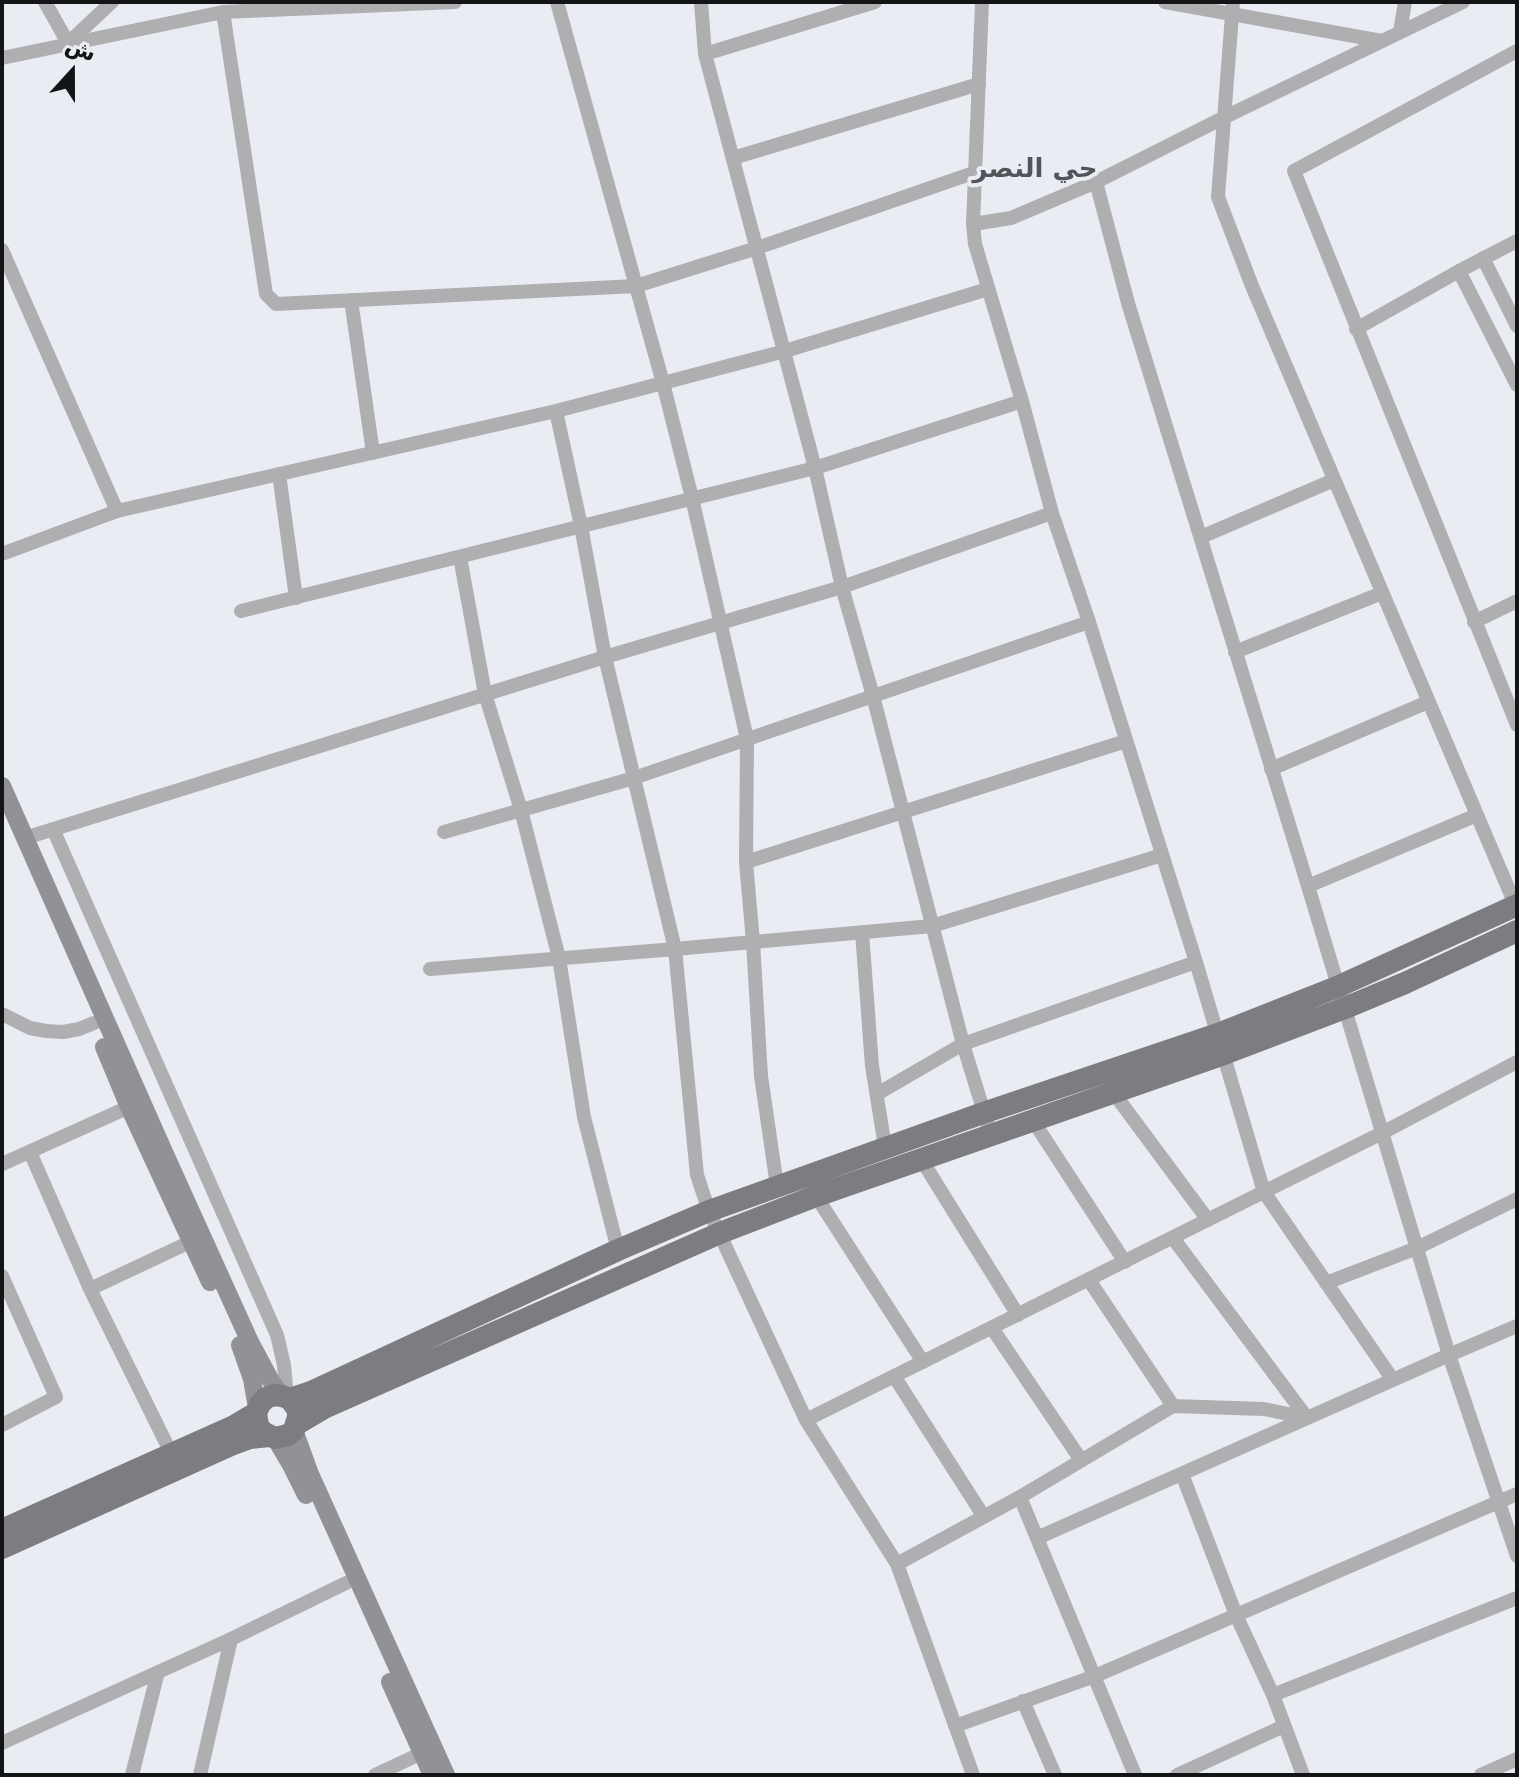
<!DOCTYPE html>
<meta charset="utf-8">
<style>
body{margin:0}
#map{position:relative;width:1519px;height:1777px;overflow:hidden;background:#eaecf3;font-family:"DejaVu Sans","Noto Naskh Arabic",sans-serif}
canvas{display:block}
.frame{position:absolute;inset:0;border:4px solid #131416;pointer-events:none}
.north{position:absolute;left:32px;top:32px;width:80px;height:80px;-webkit-text-stroke:6px #eaecf3;paint-order:stroke;rotate:21deg;font-size:22px;font-weight:700;line-height:32px;text-align:center;color:#131416}
.north::after{content:'';display:block;margin:auto;width:28px;height:36px;background:#131416;clip-path:polygon(50% 0,100% 100%,50% 72%,0 100%)}
</style>
<div id="map">
<canvas width="1519" height="1777"></canvas>
<div class="frame"></div>
<div class="north">ش</div>
</div>
<script>
const g = document.querySelector('canvas').getContext('2d');
g.lineJoin = 'round';
const shape = rows => new Path2D(rows.map(r => 'M' + r).join(''));
function stroke(path, color, width, dash) { g.strokeStyle = color; g.lineWidth = width; g.lineCap = dash ? 'butt' : 'round'; g.setLineDash(dash || []); g.stroke(path); }
function label(font, color, halo, rows, align = 'center') {
  g.font = font + ' "DejaVu Sans","Noto Naskh Arabic",sans-serif'; g.lineWidth = 8; g.setLineDash([]); g.textBaseline = 'middle'; g.strokeStyle = halo; g.fillStyle = color; for (const [text, x, y, turn = 0] of rows) {
    g.save(); g.translate(x, y); g.rotate((+turn || 0) * Math.PI / 180); g.textAlign = isNaN(turn) ? turn : align; if (halo) g.strokeText(text, 0, 0); g.fillText(text, 0, 0); g.restore();
  }
}
stroke(shape([
 [45,2,68,43,112,2],
 [557,2,663,383,692,498,747,739,746,862,753,942,761,1076,777,1186],
 [701,2,705,54],
 [875,2,705,54,815,468,842,587,873,696,963,1044,991,1135],
 [982,2,973,224,975,244,1022,401,1052,513,1089,622,1196,962,1264,1192,1393,1380],
 [1165,2,1382,41],
 [1233,2,1218,197,1252,286,1517,909],
 [223,12,266,294,276,304,636,286,757,248,976,172],
 [1400,32,1405,2],
 [1517,51,1294,171,1517,725],
 [2,58,223,12,455,2],
 [733,158,979,84],
 [1096,182,1128,303,1308,886,1449,1355,1517,1326],
 [973,224,1011,218,1096,182,1225,117,1463,2],
 [2,250,117,511],
 [1483,258,1517,326],
 [1459,271,1517,385],
 [351,300,373,453],
 [1356,329,1459,271,1517,241],
 [556,411,581,526,605,657,675,949,697,1175,709,1211,806,1420,897,1564,973,1775],
 [279,474,296,598],
 [1201,537,1334,480],
 [2,554,117,511,556,411,785,351,988,289],
 [460,557,485,694,521,810,559,958,584,1117,618,1250],
 [241,611,815,468,1022,401],
 [1474,622,1517,601],
 [1235,652,1382,593],
 [1271,769,1428,702],
 [53,829,277,1335,284,1365,287,1397],
 [444,832,634,778,1089,622],
 [25,838,605,657,842,587,1052,513],
 [746,862,1126,741],
 [1308,886,1477,815],
 [862,932,872,1066,885,1147],
 [430,969,675,949,932,926,1162,855],
 [2,1014,30,1028,46,1031,63,1032,79,1029,94,1023],
 [1113,1092,1208,1220],
 [877,1094,963,1044,1196,962],
 [1032,1119,1125,1262],
 [30,1152,90,1289,172,1455],
 [921,1159,1018,1315],
 [2,1164,129,1107],
 [816,1196,923,1362],
 [1173,1238,1307,1418],
 [2,1276,56,1397,2,1425],
 [1089,1280,1173,1406],
 [1326,1283,1417,1248,1517,1199],
 [90,1289,190,1242],
 [992,1328,1081,1460],
 [894,1376,984,1517],
 [806,1420,1382,1133,1517,1062],
 [1182,1474,1236,1615,1273,1695],
 [1020,1497,1135,1775],
 [1037,1538,1449,1355,1517,1556],
 [897,1564,1020,1497,1173,1406,1264,1409,1307,1418],
 [1023,1701,1055,1775],
 [955,1726,1095,1676,1517,1494],
 [2,1743,231,1639,346,1583],
 [132,1775,158,1672],
 [200,1775,231,1639],
 [375,1775,422,1753],
 [1177,1775,1284,1726],
 [1303,1775,1273,1695,1517,1598],
 [1481,1775,1517,1759]
]), '#afafb2', 14);
stroke(shape([
 [2,786,164,1152,250,1342,271,1381,282,1396],
 [104,1047,129,1107,210,1282],
 [240,1345,252,1379,257,1408],
 [294,1430,310,1474,446,1775],
 [275,1438,291,1465,306,1495],
 [390,1682,432,1775]
]), '#929196', 18);
stroke(shape([
 [290,1399,311,1392,618,1250,709,1211,983,1113,1218,1034,1337,987,1517,905],
 [297,1424,324,1408,720,1233,816,1196,1224,1054,1345,1008,1405,983,1517,931],
 [2,1530,234,1426,256,1413,260,1404,266,1398,274,1395,282,1396,290,1399,298,1410,298,1417,294,1430,288,1435,275,1438,263,1432,258,1426,256,1413],
 [2,1548,231,1445,250,1438,269,1436]
]), '#7c7c81', 22);
label('bold 26px', '#525459', '#eaecf3', [
 ["حي النصر",1035,170]
]);
</script>
